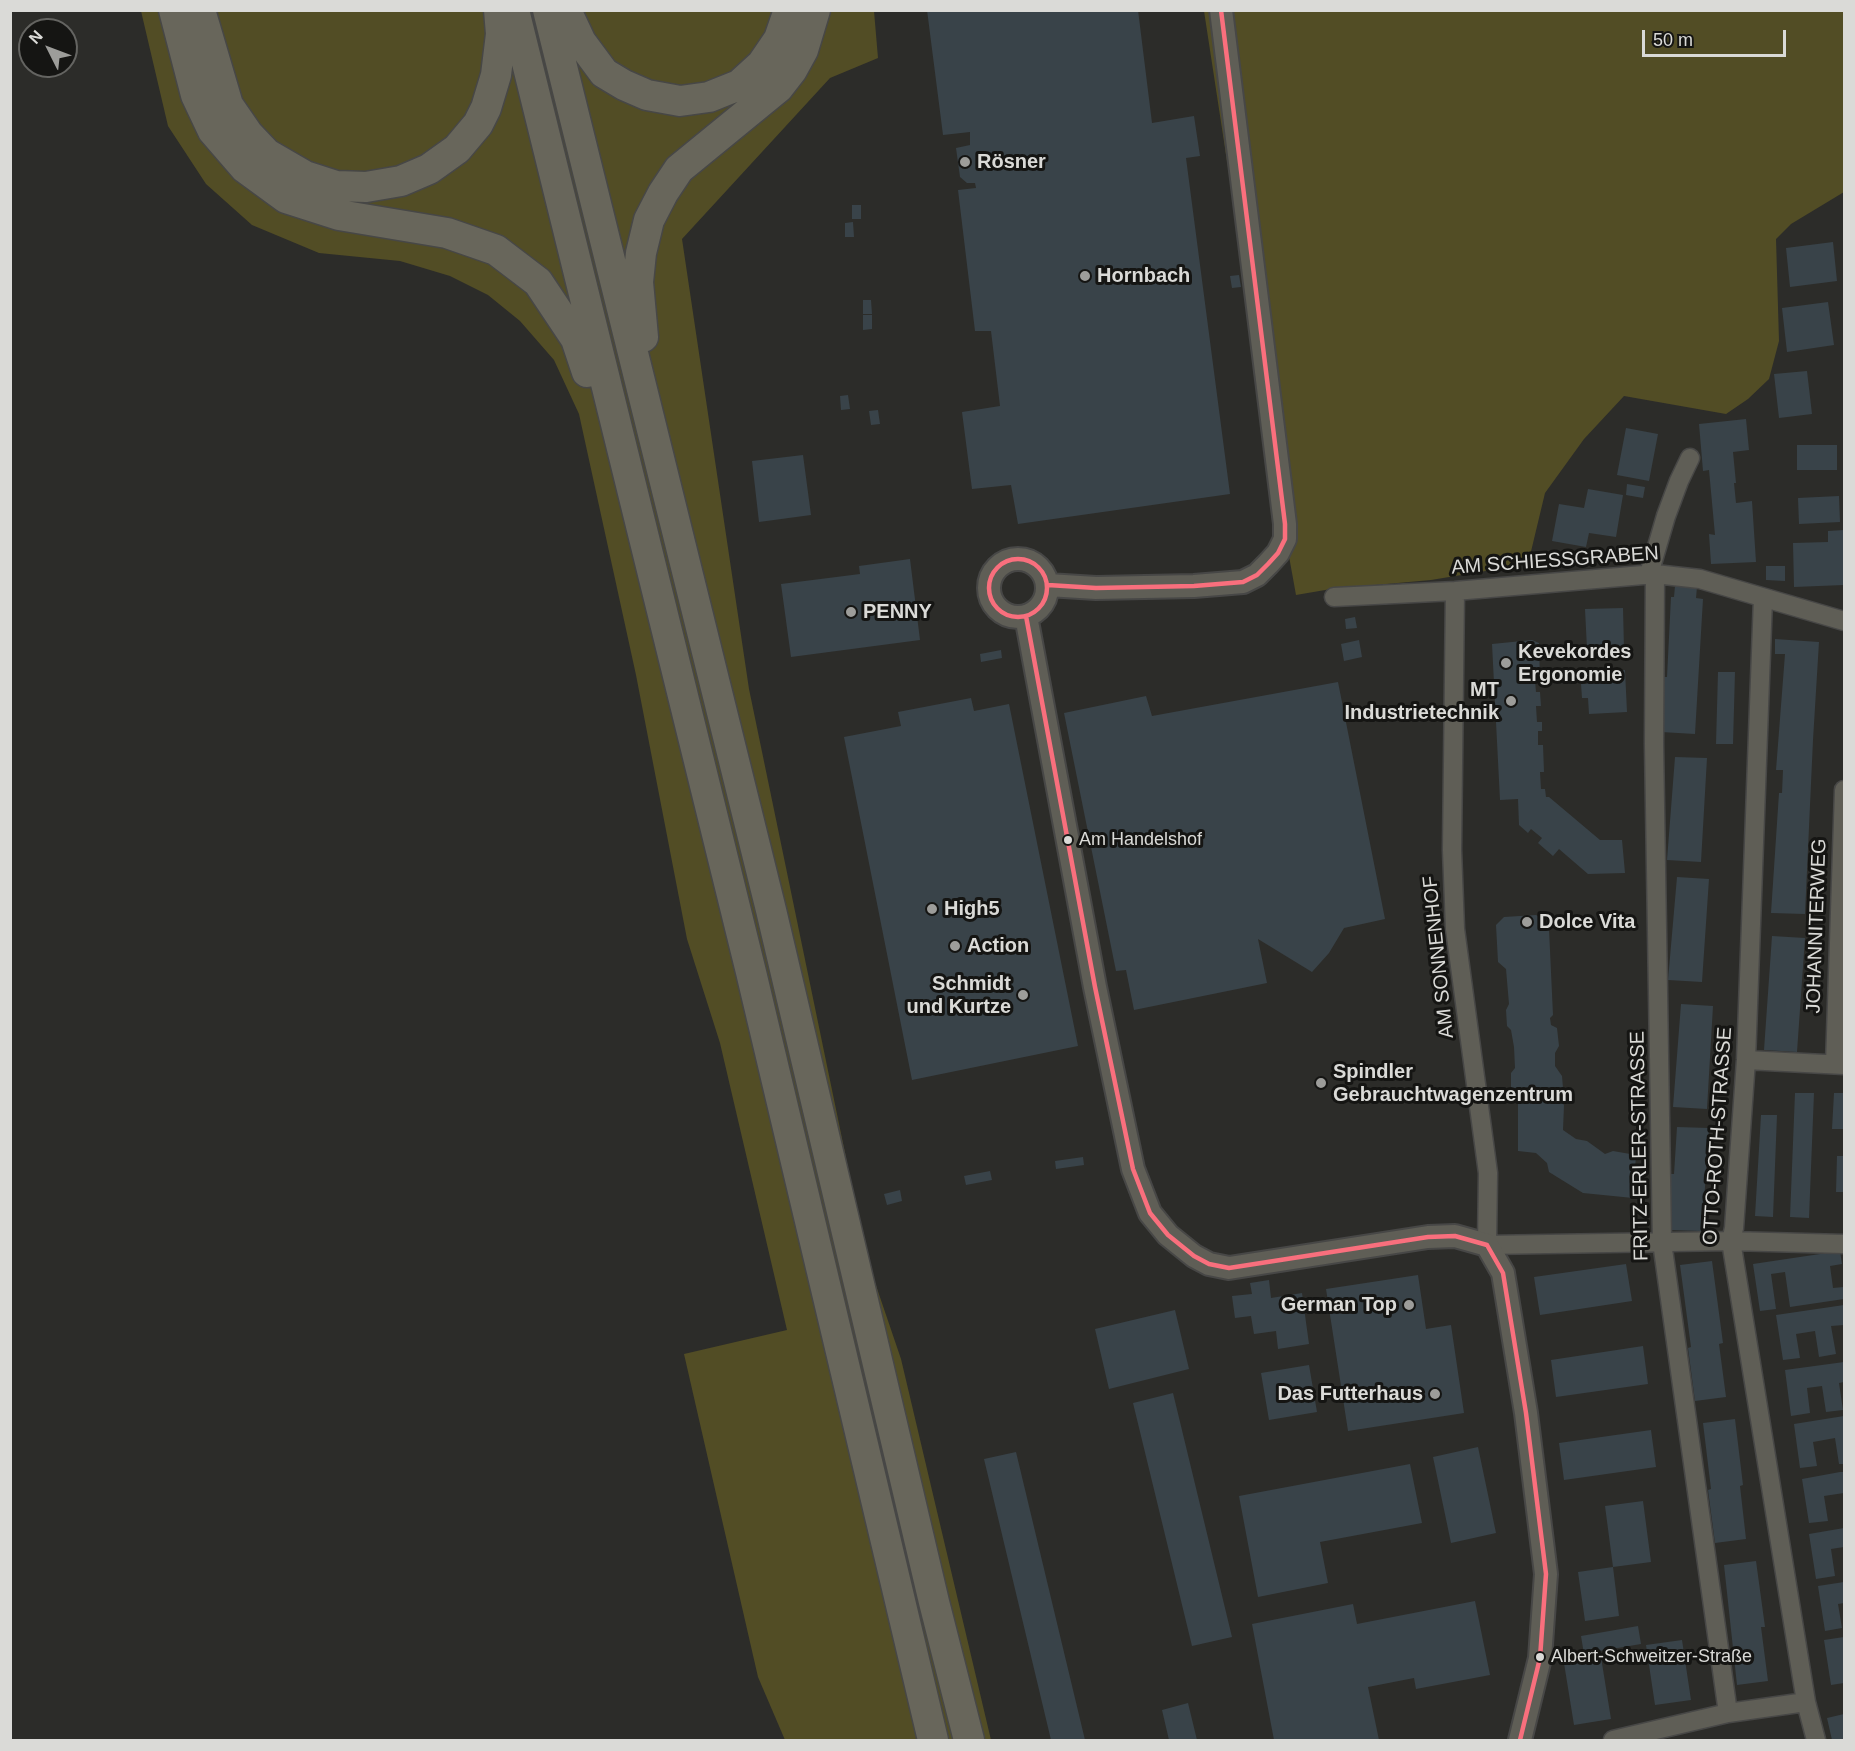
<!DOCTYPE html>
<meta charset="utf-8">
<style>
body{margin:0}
#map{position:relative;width:1855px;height:1751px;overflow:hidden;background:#2c2c29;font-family:Arial,sans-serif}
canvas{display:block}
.frame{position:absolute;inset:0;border:12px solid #dadad7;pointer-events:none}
.north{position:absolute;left:18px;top:18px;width:60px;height:60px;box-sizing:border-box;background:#151513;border:2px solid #646461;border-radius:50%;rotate:312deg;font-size:16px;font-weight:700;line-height:24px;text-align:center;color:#dadad7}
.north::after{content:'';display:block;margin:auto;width:21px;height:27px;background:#9d9d9a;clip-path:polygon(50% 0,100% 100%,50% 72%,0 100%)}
.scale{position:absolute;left:1642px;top:30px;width:144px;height:27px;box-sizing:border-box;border:3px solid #dadad7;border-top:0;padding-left:8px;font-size:18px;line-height:21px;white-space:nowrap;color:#dadad7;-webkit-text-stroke:4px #151513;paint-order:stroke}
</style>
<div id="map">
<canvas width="1855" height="1751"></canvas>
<div class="frame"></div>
<div class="north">N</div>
<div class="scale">50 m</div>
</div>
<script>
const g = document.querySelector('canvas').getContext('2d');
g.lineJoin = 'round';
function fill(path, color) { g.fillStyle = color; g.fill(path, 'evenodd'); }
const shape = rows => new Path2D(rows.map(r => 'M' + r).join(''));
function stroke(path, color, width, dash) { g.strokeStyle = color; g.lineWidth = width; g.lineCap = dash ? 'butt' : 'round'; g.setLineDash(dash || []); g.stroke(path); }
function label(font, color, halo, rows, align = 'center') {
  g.font = font + ' Arial,sans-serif'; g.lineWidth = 6; g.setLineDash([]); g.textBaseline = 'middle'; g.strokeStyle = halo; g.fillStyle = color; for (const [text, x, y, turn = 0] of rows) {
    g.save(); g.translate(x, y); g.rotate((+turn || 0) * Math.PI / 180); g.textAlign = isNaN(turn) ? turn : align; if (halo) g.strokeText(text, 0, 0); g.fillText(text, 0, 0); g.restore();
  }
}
fill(shape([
 [141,11,874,11,878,58,830,78,682,239,749,689,867,1259,901,1359,991,1740,785,1740,758,1677,684,1354,787,1330,720,1043,687,939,636,675,579,414,554,360,520,321,488,295,450,276,400,261,319,253,252,225,206,184,168,126],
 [1204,11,1844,11,1844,192,1791,224,1776,239,1779,341,1769,379,1748,399,1726,414,1624,396,1584,439,1545,493,1528,564,1431,580,1331,589,1296,595,1279,501]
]), '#524d25');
fill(shape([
 [927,10,1138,10,1152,123,1194,116,1200,156,1186,158,1230,494,1018,524,1011,485,972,489,962,412,1000,406,991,331,975,331,958,190,976,188,975,183,967,183,960,177,956,148,970,145,970,132,943,135],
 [852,205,861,205,861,219,852,219],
 [853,222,854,237,845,237,845,223],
 [1833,242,1837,281,1790,287,1786,248],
 [1239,275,1241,287,1232,288,1230,276],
 [863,300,871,300,872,314,863,314],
 [1828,302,1834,345,1787,352,1782,308],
 [863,315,872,315,872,329,863,330],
 [1807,371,1812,414,1779,418,1774,374],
 [848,395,850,409,841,410,840,396],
 [878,410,880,424,871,425,869,411],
 [1746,419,1749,450,1733,452,1736,483,1734,483,1736,503,1752,501,1756,562,1711,564,1709,534,1715,535,1709,470,1703,471,1699,424],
 [1626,428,1658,434,1649,481,1617,475],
 [1797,445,1837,445,1837,470,1797,470],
 [803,455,811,515,759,522,752,461],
 [1627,484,1645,487,1643,498,1626,495],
 [1588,489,1623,495,1616,537,1589,533,1586,547,1552,541,1559,504,1584,508],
 [1839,496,1840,522,1799,524,1798,498],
 [1844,530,1844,585,1794,587,1793,543,1828,542,1828,531],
 [910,559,920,640,791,657,781,584,860,574,859,566],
 [1766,566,1785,566,1785,581,1766,580],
 [1675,586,1697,587,1696,598,1703,599,1695,734,1661,732,1664,677,1667,677,1671,597,1674,597],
 [1623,608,1624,648,1587,649,1585,609],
 [1355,617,1357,628,1346,629,1345,619],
 [1775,639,1819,642,1813,740,1805,914,1771,913,1779,793,1782,793,1783,770,1776,770,1785,654,1775,654],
 [1359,640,1362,657,1344,661,1341,644],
 [1532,640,1539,643,1540,680,1535,680,1536,692,1540,692,1541,706,1536,706,1537,722,1542,722,1542,731,1538,731,1538,745,1543,745,1544,772,1540,772,1541,789,1545,789,1546,797,1549,797,1600,840,1622,840,1625,873,1588,874,1559,849,1553,856,1538,843,1542,838,1531,829,1528,833,1519,825,1518,799,1500,800,1492,644],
 [1001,650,1002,658,981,662,980,654],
 [1625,670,1627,712,1589,714,1588,698,1582,698,1581,684,1587,684,1586,672],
 [1718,672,1735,672,1733,744,1716,744],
 [1338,682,1385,919,1344,928,1329,953,1312,972,1258,939,1267,983,1134,1010,1126,970,1116,971,1064,713,1146,696,1152,716],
 [971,698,974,711,1009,704,1078,1046,912,1080,844,737,901,726,898,712],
 [1675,757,1707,758,1701,862,1667,860],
 [1677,877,1709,879,1702,982,1668,980],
 [1536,915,1546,921,1547,927,1549,929,1553,1015,1550,1018,1551,1025,1557,1028,1559,1046,1555,1053,1555,1066,1562,1076,1563,1088,1559,1098,1564,1105,1563,1130,1576,1139,1587,1141,1605,1154,1613,1151,1636,1155,1633,1198,1583,1193,1549,1172,1547,1163,1536,1153,1518,1151,1518,1104,1511,1097,1511,1073,1515,1068,1514,1047,1511,1030,1507,1026,1506,1010,1509,1004,1506,969,1498,962,1496,925,1504,917],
 [1772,936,1805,938,1797,1052,1764,1050],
 [1681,1004,1713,1006,1707,1109,1673,1107],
 [1795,1093,1814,1093,1809,1218,1790,1217],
 [1834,1093,1844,1093,1844,1129,1832,1129],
 [1761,1115,1777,1115,1773,1217,1755,1216],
 [1677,1127,1709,1128,1702,1231,1669,1230,1671,1174,1674,1174],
 [1837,1156,1844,1156,1844,1192,1836,1192],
 [1083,1157,1084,1165,1056,1169,1055,1161],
 [990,1171,992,1180,966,1185,964,1176],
 [900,1190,902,1201,887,1205,884,1194],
 [1840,1251,1842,1264,1830,1266,1833,1288,1844,1287,1844,1299,1790,1307,1785,1272,1771,1274,1776,1309,1760,1311,1753,1264],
 [1712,1261,1723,1343,1719,1344,1726,1397,1695,1401,1688,1348,1691,1347,1680,1265],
 [1626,1264,1632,1301,1540,1315,1534,1277],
 [1418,1275,1426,1329,1451,1325,1464,1413,1348,1431,1326,1289],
 [1269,1280,1271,1298,1302,1293,1309,1344,1278,1349,1276,1331,1254,1334,1251,1316,1235,1318,1232,1296,1252,1294,1250,1283],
 [1844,1305,1844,1325,1831,1326,1836,1354,1819,1357,1815,1331,1796,1334,1800,1358,1783,1360,1776,1315],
 [1175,1310,1189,1369,1109,1389,1095,1329],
 [1643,1346,1648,1384,1556,1397,1551,1360],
 [1844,1362,1844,1382,1839,1383,1843,1410,1826,1412,1822,1386,1807,1388,1810,1413,1791,1416,1785,1370],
 [1309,1365,1317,1412,1269,1420,1261,1373],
 [1173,1393,1232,1637,1192,1646,1133,1403],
 [1844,1416,1844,1464,1839,1464,1835,1438,1813,1442,1817,1466,1800,1468,1794,1424],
 [1735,1419,1743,1485,1740,1486,1746,1539,1715,1543,1708,1490,1711,1489,1703,1423],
 [1651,1430,1656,1467,1564,1480,1559,1443],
 [1478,1447,1496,1533,1451,1543,1433,1457],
 [1016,1452,1085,1740,1051,1740,984,1459],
 [1410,1464,1422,1523,1320,1542,1328,1583,1258,1597,1239,1496],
 [1840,1472,1844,1472,1844,1493,1824,1496,1828,1521,1809,1523,1802,1479],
 [1643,1501,1651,1562,1613,1567,1605,1506],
 [1844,1528,1844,1547,1831,1549,1835,1576,1816,1579,1809,1534],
 [1756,1561,1765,1627,1761,1627,1768,1681,1737,1685,1724,1565],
 [1613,1567,1619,1616,1585,1621,1578,1572],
 [1844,1582,1844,1603,1838,1604,1842,1628,1825,1631,1818,1586],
 [1475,1601,1490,1675,1416,1689,1414,1678,1368,1687,1379,1740,1274,1740,1252,1624,1353,1604,1357,1624],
 [1638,1626,1641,1644,1600,1651,1611,1719,1574,1725,1563,1657,1584,1654,1581,1636],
 [1844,1637,1844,1683,1831,1685,1824,1640],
 [1682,1640,1691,1700,1655,1705,1646,1645],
 [1188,1703,1197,1740,1169,1740,1162,1710],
 [1844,1714,1844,1740,1832,1740,1827,1718]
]), '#394349');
const minor = shape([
 [1649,574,1666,516,1679,481,1690,458],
 [1655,574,1654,744,1662,1242,1728,1713],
 [1455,591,1452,850,1455,929,1488,1173,1487,1245,1731,1241,1844,1244],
 [1334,597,1455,591,1655,574,1700,579,1844,621],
 [1763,598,1746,1060,1734,1228,1731,1241,1806,1702,1816,1740],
 [1746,1060,1844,1065],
 [1835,1064,1844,790],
 [1613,1740,1728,1713,1806,1702]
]);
const tertiary = shape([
 '989 588a29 29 0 1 1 58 0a29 29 0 1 1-58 0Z',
 [1048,585,1096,588,1194,586,1243,582,1257,575,1268,564,1278,553,1285,539,1285,524,1221,10],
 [1026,616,1095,987,1133,1169,1150,1213,1168,1235,1194,1256,1209,1264,1229,1268,1428,1237,1455,1236,1487,1245,1503,1273,1526,1413,1546,1574,1540,1658,1520,1740]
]);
const trunk = shape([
 [174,10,196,95,213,131,245,168,286,198,339,215,447,233,496,250,538,282,576,339,587,372],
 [200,10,228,105,248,134,267,154,305,176,336,186,366,187,401,181,429,169,457,149,478,124,486,108,496,75,501,34,499,10],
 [514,10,751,972,933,1740],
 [548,10,771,910,934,1602,969,1740],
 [566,10,581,42,604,73,624,85,647,95,680,101,709,97,739,85,762,64,779,39,789,10],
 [643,337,638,282,641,253,649,220,663,193,679,169,778,88,792,70,803,50,815,10]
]);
stroke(minor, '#474746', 21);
stroke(tertiary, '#474746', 26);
stroke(trunk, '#474746', 33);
stroke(minor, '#5f5e56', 18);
stroke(tertiary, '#5f5e56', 22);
stroke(trunk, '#68665b', 30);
stroke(shape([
 '989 588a29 29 0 1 1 58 0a29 29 0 1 1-58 0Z',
 [1048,585,1096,588,1194,586,1243,582,1257,575,1268,564,1278,553,1285,539,1285,524,1221,10],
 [1026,616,1095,987,1133,1169,1150,1213,1168,1235,1194,1256,1209,1264,1229,1268,1428,1237,1455,1236,1487,1245],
 [1487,1245,1503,1273,1526,1413,1546,1574,1540,1658,1520,1740]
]), '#f96f7d', 4.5);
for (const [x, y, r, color] of [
 [965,162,6,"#9d9d9a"],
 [1085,276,6,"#9d9d9a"],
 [851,612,6,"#9d9d9a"],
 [1506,663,6,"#9d9d9a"],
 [1511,701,6,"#9d9d9a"],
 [1068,840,5,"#dadad7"],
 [932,909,6,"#9d9d9a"],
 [1527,922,6,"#9d9d9a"],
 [955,946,6,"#9d9d9a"],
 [1023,995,6,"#9d9d9a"],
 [1321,1083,6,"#9d9d9a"],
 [1409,1305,6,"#9d9d9a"],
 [1435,1394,6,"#9d9d9a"],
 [1540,1657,5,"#dadad7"]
]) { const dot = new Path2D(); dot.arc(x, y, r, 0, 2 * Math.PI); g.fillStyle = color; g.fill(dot); stroke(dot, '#151513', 2); }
label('18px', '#dadad7', '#151513', [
 ["Am Handelshof",1079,840],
 ["Albert-Schweitzer-Straße",1551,1657]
], 'left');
label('bold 20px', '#dadad7', '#151513', [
 ["Rösner",977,162],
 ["Hornbach",1097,276],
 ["PENNY",863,612],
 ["Kevekordes",1518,652],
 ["Ergonomie",1518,675],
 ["MT",1499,690,"right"],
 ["Industrietechnik",1499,713,"right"],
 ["High5",944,909],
 ["Dolce Vita",1539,922],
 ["Action",967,946],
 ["Schmidt",1011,984,"right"],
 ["und Kurtze",1011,1007,"right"],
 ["Spindler",1333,1072],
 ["Gebrauchtwagenzentrum",1333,1095],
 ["German Top",1397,1305,"right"],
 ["Das Futterhaus",1423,1394,"right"]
], 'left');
label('20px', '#dadad7', '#151513', [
 ["AM SCHIESSGRABEN",1555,561,-4],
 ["JOHANNITERWEG",1817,926,-88],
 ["AM SONNENHOF",1439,957,-96],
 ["OTTO-ROTH-STRASSE",1718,1136,-86],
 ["FRITZ-ERLER-STRASSE",1640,1146,-91]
]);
</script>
